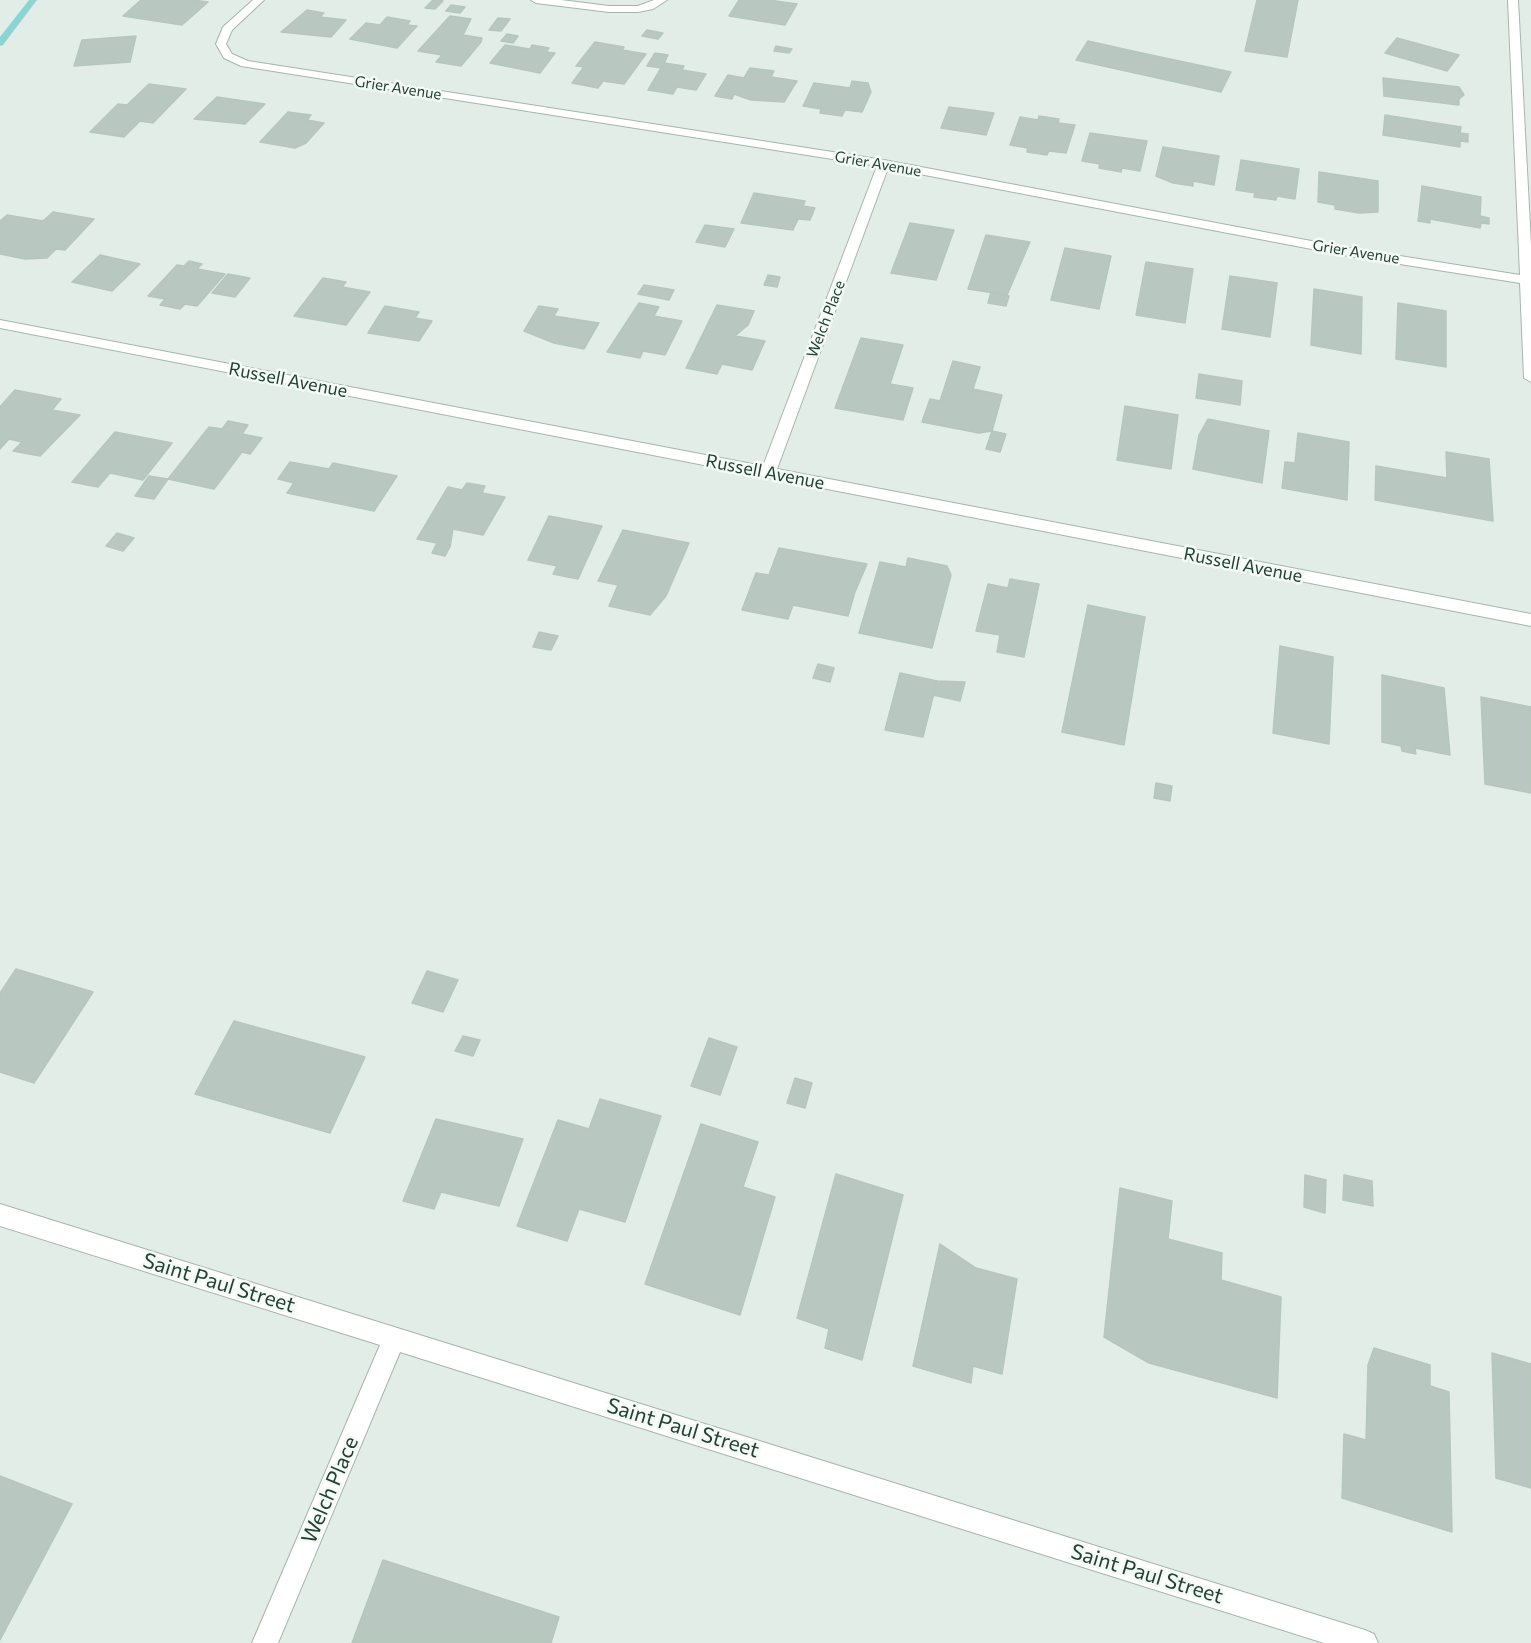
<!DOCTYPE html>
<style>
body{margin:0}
canvas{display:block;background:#e3ede7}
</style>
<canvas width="1531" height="1643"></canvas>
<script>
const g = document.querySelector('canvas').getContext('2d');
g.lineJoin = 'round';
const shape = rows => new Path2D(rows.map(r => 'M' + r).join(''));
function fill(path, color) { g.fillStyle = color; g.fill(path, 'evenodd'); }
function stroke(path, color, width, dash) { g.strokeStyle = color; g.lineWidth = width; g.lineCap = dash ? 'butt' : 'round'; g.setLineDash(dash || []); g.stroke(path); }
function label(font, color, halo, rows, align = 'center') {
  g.font = font + ' Commissioner,sans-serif'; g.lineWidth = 5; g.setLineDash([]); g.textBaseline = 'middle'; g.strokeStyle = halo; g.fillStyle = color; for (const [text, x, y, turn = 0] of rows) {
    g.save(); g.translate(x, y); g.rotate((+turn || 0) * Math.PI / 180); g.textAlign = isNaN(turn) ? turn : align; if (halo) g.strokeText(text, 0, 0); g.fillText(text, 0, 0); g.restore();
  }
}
fill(shape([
 [29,0,37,0,3,45,0,46,0,37,29,0]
]), '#8ad4d3');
const building = shape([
 [141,0,193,0,208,2,182,25,123,16,141,0],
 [433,0,443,1,435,9,425,8,433,0],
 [739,0,769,0,797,4,785,25,729,16,739,0],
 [1257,0,1298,0,1287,57,1245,51,1257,0],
 [451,5,465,7,460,13,446,11,451,5],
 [307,10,324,13,320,17,346,20,331,37,281,32,307,10],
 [450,16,471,19,463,35,482,38,481,42,461,66,436,62,442,55,418,51,450,16],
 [387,17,410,21,407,25,417,26,397,48,350,39,366,23,380,25,387,17],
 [498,18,510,19,501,31,489,30,498,18],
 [647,30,663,33,658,39,642,36,647,30],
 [507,34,518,36,513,43,501,41,507,34],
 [136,36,130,62,74,66,82,40,136,36],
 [1397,38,1459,55,1447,71,1385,53,1397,38],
 [1088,41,1137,52,1231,72,1221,92,1076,60,1088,41],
 [595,42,624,47,622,50,646,54,624,84,603,81,598,88,572,83,584,67,576,66,595,42],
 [505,45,530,49,532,45,549,48,546,52,555,53,540,73,490,63,505,45],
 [776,46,792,49,789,53,774,51,776,46],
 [655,53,668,55,662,68,647,66,655,53],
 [664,63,684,66,682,70,706,74,696,90,677,87,673,94,648,90,664,63],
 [750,68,774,71,771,77,797,81,784,102,751,100,734,94,732,99,715,96,728,75,744,78,750,68],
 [1383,78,1459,87,1464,95,1459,99,1459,105,1384,96,1383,78],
 [852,81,868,83,871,92,862,112,845,110,842,116,820,113,821,109,803,106,814,83,850,88,852,81],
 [149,84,186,89,153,123,140,121,124,137,90,132,118,104,127,105,149,84],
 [217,97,265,104,245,124,194,119,217,97],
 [949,107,994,113,986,135,941,128,949,107],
 [288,112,311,115,307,120,324,123,306,143,295,148,260,142,288,112],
 [1385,115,1461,127,1460,133,1468,134,1468,142,1460,141,1460,147,1383,135,1385,115],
 [1039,116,1059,119,1058,123,1075,125,1066,153,1049,151,1047,155,1027,152,1028,148,1010,145,1020,117,1038,120,1039,116],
 [1090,133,1147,141,1140,171,1122,168,1121,172,1099,168,1100,164,1082,161,1090,133],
 [1163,147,1219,156,1214,185,1193,181,1193,186,1173,183,1156,176,1163,147],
 [1241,160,1299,169,1295,199,1277,196,1276,200,1254,197,1255,193,1236,190,1241,160],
 [1319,172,1378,181,1378,212,1359,213,1335,209,1335,205,1318,202,1319,172],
 [1422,186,1481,197,1480,216,1489,218,1489,224,1481,223,1480,228,1430,219,1430,223,1418,221,1422,186],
 [754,193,805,201,803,206,815,208,810,220,798,219,793,230,741,223,754,193],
 [53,212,94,219,65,250,56,249,47,258,25,259,0,254,0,221,7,215,43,221,53,212],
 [910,223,954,230,936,280,891,273,910,223],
 [705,225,734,229,725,247,696,242,705,225],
 [986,235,1030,242,1007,295,968,289,986,235],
 [1065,248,1111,256,1099,309,1051,300,1065,248],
 [100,255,140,264,112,291,72,282,100,255],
 [189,261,202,264,197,269,225,274,197,306,185,304,180,309,160,305,165,299,148,296,177,265,184,266,189,261],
 [1146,262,1193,269,1185,323,1136,315,1146,262],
 [228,274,250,278,235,297,212,293,228,274],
 [768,275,780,277,777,287,764,285,768,275],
 [1230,276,1277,283,1270,337,1222,329,1230,276],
 [323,278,346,282,342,287,370,292,346,325,294,316,323,278],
 [644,285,674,290,669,300,638,294,644,285],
 [1314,289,1362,297,1361,354,1311,345,1314,289],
 [991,292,1009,296,1006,306,988,303,991,292],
 [639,303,659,307,654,316,682,321,665,355,643,351,640,358,607,352,639,303],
 [1398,303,1446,311,1446,367,1396,359,1398,303],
 [717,305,754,311,748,325,735,336,765,341,752,370,722,364,717,374,686,368,717,305],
 [385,306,419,312,415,318,432,321,419,341,368,333,385,306],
 [539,306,558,309,554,316,599,323,584,349,554,343,524,331,539,306],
 [861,338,903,345,890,384,913,388,903,420,835,408,861,338],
 [953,361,980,367,973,389,1002,395,992,431,979,433,922,422,930,399,940,401,953,361],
 [1199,374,1242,381,1240,405,1196,398,1199,374],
 [15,390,61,399,52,410,80,415,40,456,13,451,22,442,9,439,0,449,0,407,15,390],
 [1125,406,1178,415,1171,469,1117,460,1125,406],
 [1208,419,1269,431,1262,483,1193,469,1199,435,1208,419],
 [228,421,248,425,242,434,262,438,250,454,242,452,214,489,168,479,209,427,222,429,228,421],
 [992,431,1006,434,1000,452,986,449,992,431],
 [115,432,172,443,143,480,110,473,98,487,72,482,115,432],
 [1298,433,1349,442,1347,500,1282,488,1285,462,1295,463,1298,433],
 [1446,452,1489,459,1493,521,1375,500,1376,466,1447,478,1446,452],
 [290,462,329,469,333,463,397,476,374,511,287,493,294,483,278,479,290,462],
 [149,476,168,479,154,499,135,496,149,476],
 [467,483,485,486,482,493,505,497,483,535,453,529,450,547,445,556,432,553,437,543,417,539,448,487,462,490,467,483],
 [549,516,602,526,578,579,553,574,557,566,528,560,549,516],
 [623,530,689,543,666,596,650,615,609,606,618,585,598,581,623,530],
 [117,533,134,538,123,551,106,546,117,533],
 [779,548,867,564,855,592,848,616,793,605,788,619,742,610,756,573,769,575,779,548],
 [908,558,947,566,951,575,932,648,859,633,880,562,906,567,908,558],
 [1010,579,1039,584,1024,657,997,652,1000,635,976,631,988,584,1008,588,1010,579],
 [1088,605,1145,617,1124,745,1062,732,1088,605],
 [539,632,558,636,551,650,533,647,539,632],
 [1280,646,1333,657,1329,744,1273,733,1280,646],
 [818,664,834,668,830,682,813,678,818,664],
 [900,673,937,681,923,737,885,730,900,673],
 [1382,675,1444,688,1450,755,1415,748,1416,754,1402,751,1401,746,1382,742,1382,675],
 [937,681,965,682,960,701,933,695,937,681],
 [1481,697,1531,707,1531,793,1485,784,1481,697],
 [1156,783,1172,786,1170,801,1154,798,1156,783],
 [16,969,93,992,34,1083,0,1072,0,993,16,969],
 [427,971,458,980,443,1012,412,1003,427,971],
 [234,1021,365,1057,330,1133,195,1094,234,1021],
 [463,1036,480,1040,473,1056,455,1051,463,1036],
 [709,1038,737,1047,720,1095,691,1086,709,1038],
 [795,1078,812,1083,805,1108,787,1103,795,1078],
 [600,1099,661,1116,625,1222,579,1209,567,1241,517,1226,558,1120,589,1129,600,1099],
 [436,1119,523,1139,499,1206,441,1192,434,1209,403,1201,436,1119],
 [701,1124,758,1142,743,1187,775,1197,740,1315,645,1284,701,1124],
 [836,1174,903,1195,862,1360,825,1348,829,1329,797,1318,836,1174],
 [1305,1175,1326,1180,1325,1213,1304,1207,1305,1175],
 [1344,1175,1372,1181,1373,1206,1343,1200,1344,1175],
 [1120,1188,1172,1201,1168,1239,1222,1253,1221,1280,1281,1297,1277,1398,1149,1363,1104,1337,1120,1188],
 [940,1244,976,1268,1017,1279,1002,1374,973,1366,971,1383,913,1366,940,1244],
 [1374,1348,1430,1365,1430,1386,1449,1392,1452,1532,1342,1498,1344,1434,1366,1440,1368,1365,1374,1348],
 [1492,1353,1531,1364,1531,1488,1496,1478,1492,1353],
 [0,1476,72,1504,0,1640,0,1476],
 [383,1560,559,1617,551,1643,352,1643,383,1560]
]);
fill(building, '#b8c8c0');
stroke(building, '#b5c7bd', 1.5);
const minor = shape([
 [253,0,264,0,232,30,226,44,232,54,248,61,884,160,1343,247,1520,275,1508,0,1518,0,1531,245,1531,382,1524,378,1520,283,1343,255,888,168,777,469,1531,614,1531,626,0,328,0,320,763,466,877,166,241,66,224,58,216,44,223,27,253,0],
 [531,0,561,0,609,6,638,6,654,0,667,0,653,9,638,12,609,12,536,3,531,0],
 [0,1204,1365,1630,1374,1634,1378,1643,1324,1643,400,1352,278,1643,252,1643,380,1345,0,1226,0,1204]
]);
stroke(minor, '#a5b6ad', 2);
fill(minor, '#fff');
label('15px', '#224033', '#f4faf6', [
 ["Grier Avenue",398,88,9],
 ["Grier Avenue",878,164,10],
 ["Grier Avenue",1356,252,9],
 ["Welch Place",826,319,-69]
]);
label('18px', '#224033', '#f4faf6', [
 ["Russell Avenue",288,380,11],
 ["Russell Avenue",765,472,11],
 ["Russell Avenue",1243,565,11]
]);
label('21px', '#224033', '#f4faf6', [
 ["Saint Paul Street",219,1283,17],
 ["Saint Paul Street",683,1428,17],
 ["Welch Place",330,1490,-67],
 ["Saint Paul Street",1147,1574,17]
]);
</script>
